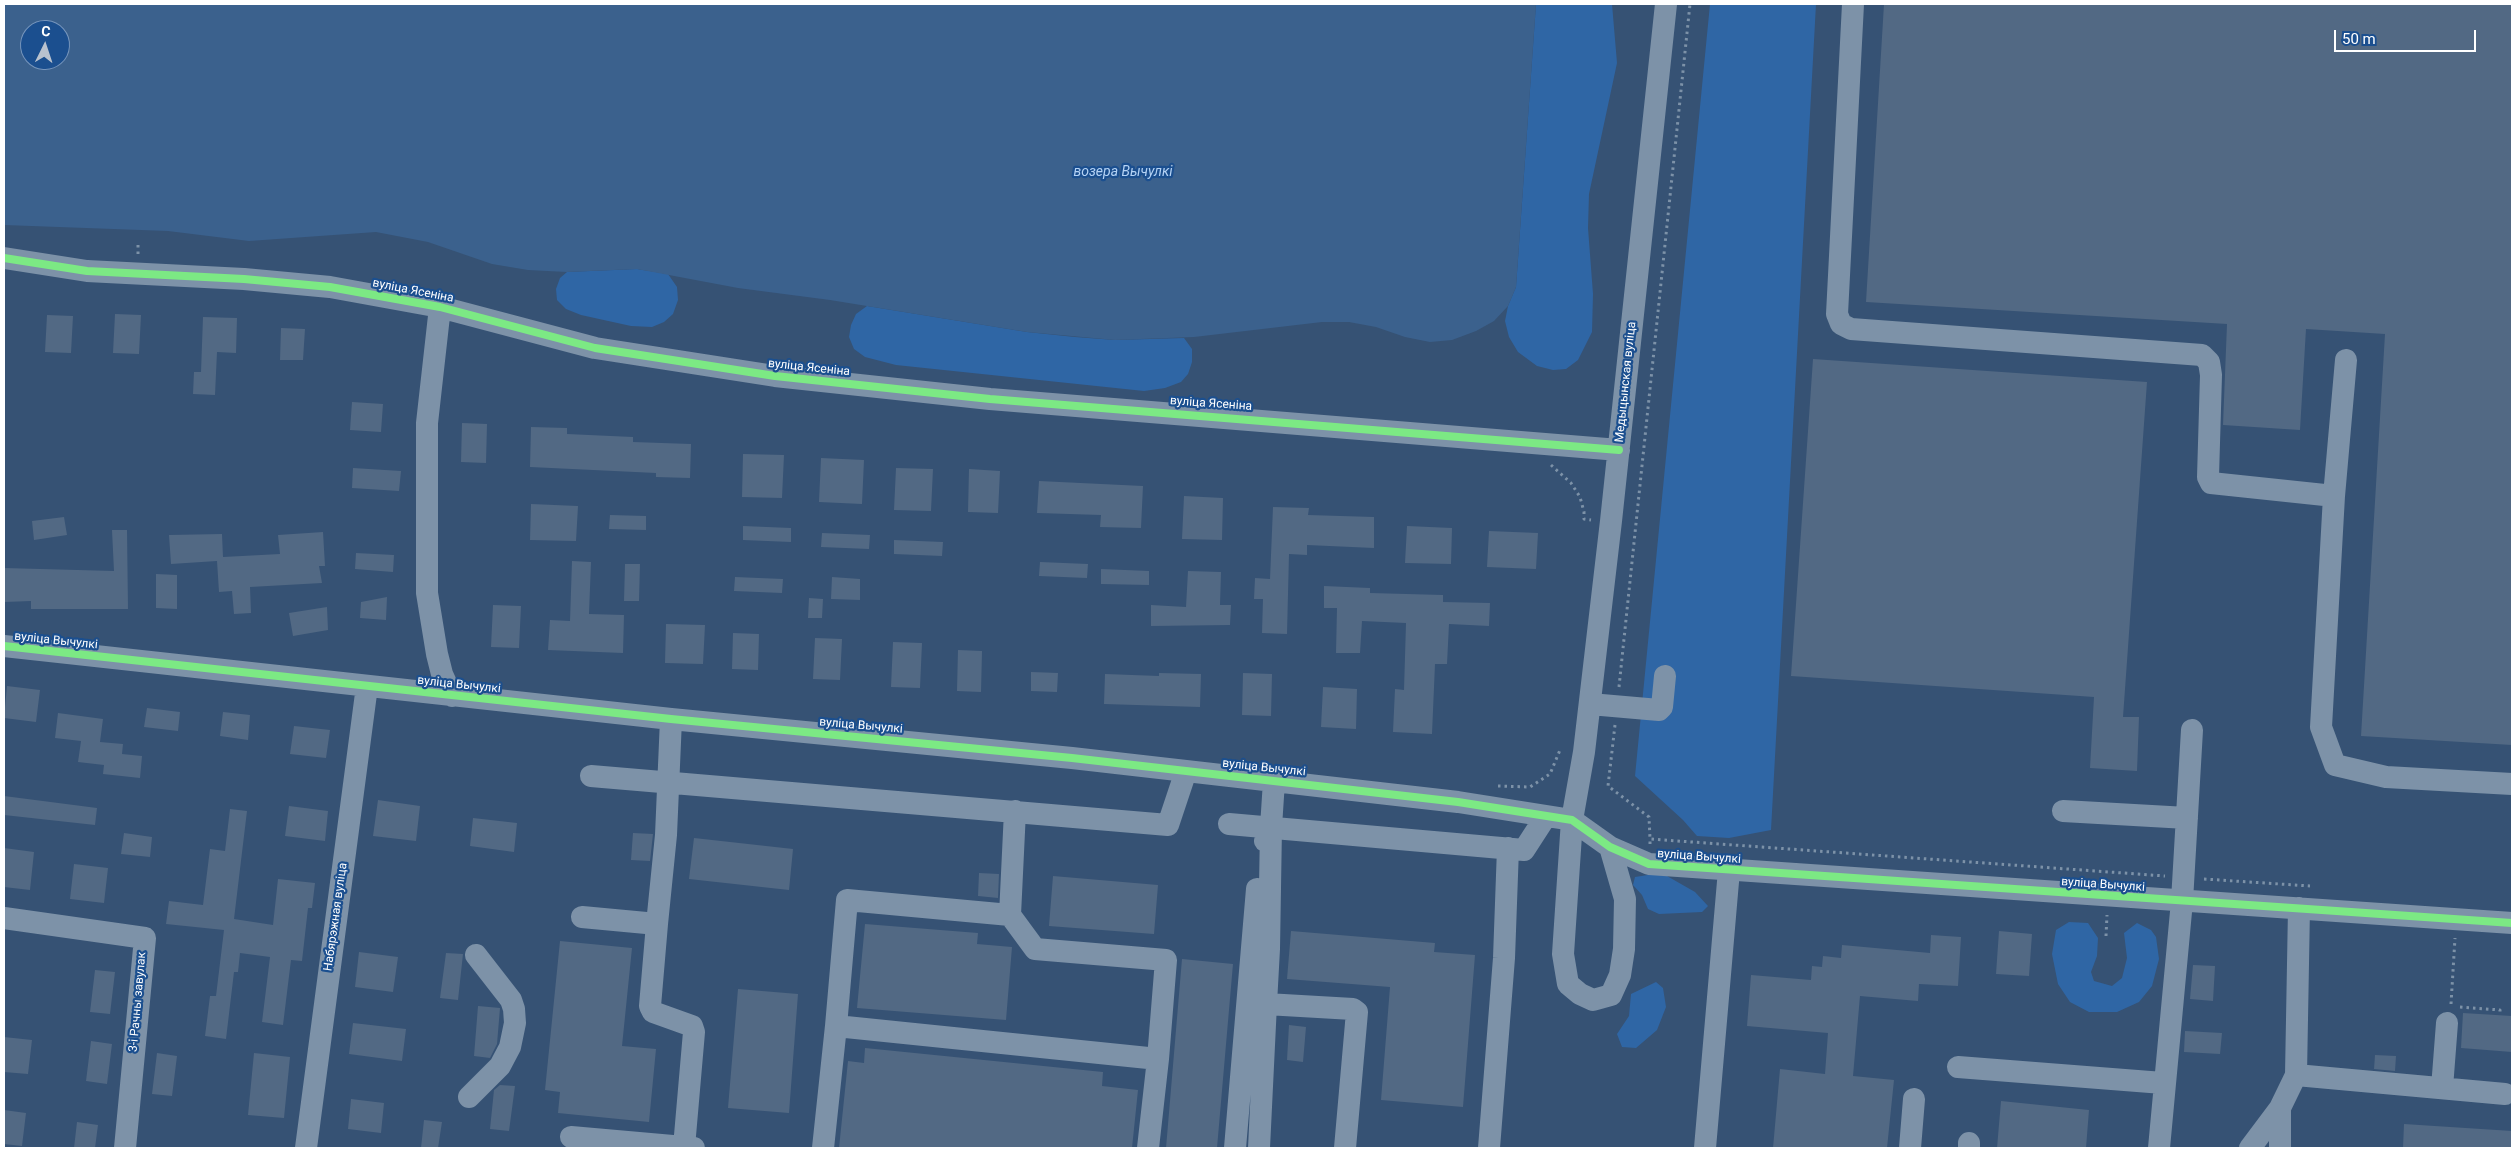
<!DOCTYPE html>
<meta charset="utf-8">
<style>
body{margin:0}
#map{position:relative;width:2516px;height:1152px;overflow:hidden;background:#365274;font-family:Roboto,sans-serif}
canvas{display:block}
.frame{position:absolute;inset:0;border:5px solid #fff;pointer-events:none}
.north{position:absolute;left:20px;top:20px;width:50px;height:50px;box-sizing:border-box;background:#1b4f8f;border:1px solid #7695bc;border-radius:50%;rotate:4deg;font-size:14px;font-weight:700;line-height:20px;text-align:center;color:#fff}
.north::after{content:'';display:block;margin:auto;width:18px;height:22px;background:#b9c2ce;clip-path:polygon(50% 0,100% 100%,50% 72%,0 100%)}
.scale{position:absolute;left:2334px;top:30px;width:142px;height:22px;box-sizing:border-box;border:2px solid #fff;border-top:0;padding-left:6px;font-size:15px;line-height:18px;white-space:nowrap;color:#fff;-webkit-text-stroke:4px #1b4f8f;paint-order:stroke}
</style>
<div id="map">
<canvas width="2516" height="1152"></canvas>
<div class="frame"></div>
<div class="north">С</div>
<div class="scale">50 m</div>
</div>
<script>
const g = document.querySelector('canvas').getContext('2d');
g.lineJoin = 'round';
function fill(path, color) { g.fillStyle = color; g.fill(path, 'evenodd'); }
const shape = rows => new Path2D(rows.map(r => 'M' + r).join(''));
function stroke(path, color, width, dash) { g.strokeStyle = color; g.lineWidth = width; g.lineCap = dash ? 'butt' : 'round'; g.setLineDash(dash || []); g.stroke(path); }
function label(font, color, halo, rows, align = 'center') {
  g.font = font + ' Roboto,sans-serif'; g.lineWidth = 4.5; g.setLineDash([]); g.textBaseline = 'middle'; g.strokeStyle = halo; g.fillStyle = color; for (const [text, x, y, turn = 0] of rows) {
    g.save(); g.translate(x, y); g.rotate((+turn || 0) * Math.PI / 180); g.textAlign = isNaN(turn) ? turn : align; if (halo) g.strokeText(text, 0, 0); g.fillText(text, 0, 0); g.restore();
  }
}
fill(shape([
 [1536,4,1612,4,1617,63,1589,194,1588,228,1593,294,1592,332,1578,360,1566,369,1553,370,1537,366,1518,352,1509,337,1505,321,1508,306,1516,287],
 [1710,4,1816,4,1771,830,1729,838,1697,836,1683,820,1635,776],
 [637,269,668,274,677,287,678,300,673,314,664,322,652,327,631,326,581,315,566,309,557,300,556,289,560,278,567,272],
 [867,306,1027,332,1075,337,1115,340,1184,338,1192,349,1192,362,1188,374,1181,382,1165,388,1144,391,896,365,865,357,854,349,849,337,851,325,856,314],
 [1654,874,1667,876,1695,892,1708,906,1702,912,1659,914,1648,909,1642,895,1633,885,1635,877],
 [2069,922,2088,923,2098,938,2097,956,2091,972,2094,981,2112,986,2122,978,2127,958,2124,933,2137,923,2151,930,2156,937,2159,959,2152,986,2139,1002,2117,1012,2089,1012,2070,1002,2058,984,2052,954,2056,930],
 [1656,982,1663,988,1666,1007,1657,1030,1636,1048,1622,1047,1617,1034,1629,1016,1631,994]
]), '#2f66a5');
fill(shape([
 [4,4,1536,4,1516,287,1508,306,1494,321,1476,331,1452,340,1430,342,1405,337,1376,327,1349,322,1322,322,1194,337,1115,340,1027,332,830,300,738,288,637,269,567,272,528,270,492,264,428,242,376,232,249,241,168,231,4,225],
 [30,30,60,30,60,60,30,60]
]), '#3b618d');
fill(shape([
 [1884,4,2512,4,2512,745,2361,736,2385,334,2306,329,2300,430,2223,425,2227,324,1866,302],
 [115,314,141,315,139,354,113,353],
 [47,315,73,316,71,353,45,352],
 [203,317,237,318,236,353,217,352,215,395,193,394,194,372,201,372],
 [281,328,305,329,303,360,280,360],
 [1813,359,2147,382,2123,717,2139,717,2137,771,2090,768,2094,697,1791,676],
 [352,402,383,404,381,432,350,430],
 [462,423,487,424,486,463,461,462],
 [531,427,567,428,567,434,633,437,633,442,691,444,690,478,656,477,656,473,530,467],
 [743,454,784,455,782,498,742,497],
 [821,458,864,460,862,504,819,502],
 [353,468,401,471,399,491,352,488],
 [896,468,933,469,931,511,894,510],
 [969,469,1000,471,998,513,968,512],
 [1039,481,1143,486,1141,528,1100,527,1101,515,1037,513],
 [1184,496,1223,498,1222,540,1182,539],
 [531,504,578,506,576,541,530,540],
 [1273,507,1309,508,1308,515,1374,517,1374,548,1307,545,1307,555,1289,554,1287,634,1262,633,1263,599,1254,599,1255,578,1270,579],
 [610,515,646,516,646,530,609,529],
 [64,517,67,535,34,540,32,521],
 [743,526,791,528,791,542,743,540],
 [1407,526,1452,528,1451,564,1405,563],
 [112,530,127,530,128,609,31,609,31,601,4,602,4,568,114,571],
 [1489,531,1538,533,1536,569,1487,567],
 [323,532,325,566,319,566,322,583,250,587,251,613,234,614,232,591,219,592,217,561,171,564,169,535,222,534,223,557,280,554,278,535],
 [822,533,870,535,869,549,821,547],
 [894,540,943,542,942,556,894,554],
 [356,553,394,555,393,572,355,569],
 [572,561,591,562,589,614,624,615,623,653,548,650,550,620,570,621],
 [1040,562,1088,564,1087,578,1039,576],
 [625,564,640,564,639,601,624,601],
 [1101,569,1149,571,1149,585,1101,584],
 [1188,571,1221,572,1220,605,1231,605,1230,625,1151,626,1151,605,1186,607],
 [156,574,177,575,177,609,156,608],
 [735,577,783,579,782,593,734,591],
 [832,577,860,579,860,600,831,599],
 [1324,586,1370,588,1370,593,1443,595,1443,602,1490,603,1489,626,1449,624,1447,664,1435,664,1432,734,1393,732,1395,689,1404,690,1406,623,1362,621,1360,653,1336,653,1337,608,1324,608],
 [387,597,386,620,360,618,361,602],
 [809,598,823,599,822,618,808,618],
 [493,605,521,606,519,648,491,647],
 [327,607,328,630,293,636,289,613],
 [666,624,705,625,703,664,665,663],
 [733,633,759,634,758,670,732,669],
 [815,638,842,639,840,680,813,679],
 [893,642,922,643,920,688,891,687],
 [958,650,982,651,981,692,957,691],
 [1031,672,1058,673,1057,692,1031,691],
 [1159,673,1201,674,1200,707,1104,704,1105,674,1159,676],
 [1243,673,1272,674,1271,716,1242,715],
 [7,686,40,690,36,722,4,718],
 [1323,687,1357,689,1356,729,1321,727],
 [147,708,180,712,178,731,144,727],
 [223,712,250,715,248,740,220,736],
 [58,713,103,719,100,742,123,744,122,754,142,756,140,778,103,774,104,765,78,762,81,741,55,738],
 [294,726,330,730,326,758,290,754],
 [4,796,97,808,95,825,4,815],
 [378,800,420,806,416,841,373,836],
 [289,806,328,811,325,841,285,836],
 [230,809,247,811,234,919,273,925,278,879,315,883,312,908,308,908,302,961,291,960,283,1025,262,1022,270,957,240,953,238,972,234,972,226,1039,205,1036,210,996,216,996,224,930,166,924,169,901,203,905,210,849,225,851],
 [473,818,517,823,514,852,470,846],
 [124,833,152,837,150,857,121,854],
 [633,833,653,834,650,861,631,860],
 [694,838,793,849,789,890,689,879],
 [4,848,34,852,30,890,4,887],
 [74,864,108,868,104,903,70,899],
 [979,873,999,874,998,898,978,896],
 [1053,876,1158,885,1154,934,1049,926],
 [865,924,978,933,977,944,1012,947,1006,1020,857,1008],
 [1291,931,1435,943,1434,952,1475,955,1463,1107,1381,1100,1390,987,1287,979],
 [1999,931,2032,934,2029,976,1996,974],
 [1931,935,1961,937,1958,986,1919,984,1918,1001,1860,996,1853,1076,1894,1080,1887,1148,1773,1148,1780,1069,1825,1074,1828,1033,1747,1026,1751,975,1811,980,1812,966,1822,967,1823,956,1841,958,1842,945,1930,953],
 [560,941,632,948,622,1046,656,1049,649,1122,558,1113,560,1092,545,1090],
 [359,952,398,957,393,992,355,987],
 [446,953,463,954,458,1000,440,998],
 [1182,959,1233,964,1217,1148,1166,1148],
 [2193,965,2215,966,2213,1001,2190,999],
 [95,970,115,972,110,1014,90,1012],
 [738,989,798,994,789,1113,728,1108],
 [478,1006,500,1008,497,1044,490,1058,474,1056],
 [2463,1013,2512,1016,2512,1052,2461,1048],
 [353,1023,406,1029,402,1061,349,1054],
 [1289,1025,1306,1027,1303,1062,1287,1060],
 [2185,1031,2222,1033,2220,1054,2184,1052],
 [4,1037,32,1040,28,1074,4,1072],
 [91,1041,112,1044,107,1084,86,1081],
 [865,1048,1103,1072,1102,1086,1138,1090,1132,1148,839,1148,848,1061,864,1063],
 [157,1053,177,1056,172,1096,152,1094],
 [254,1053,290,1057,284,1118,248,1115],
 [2375,1055,2396,1056,2395,1071,2374,1069],
 [500,1085,515,1086,509,1131,490,1129,494,1090],
 [351,1099,384,1103,381,1133,348,1129],
 [2001,1101,2089,1110,2086,1148,1997,1148],
 [4,1110,26,1113,22,1146,4,1144],
 [424,1120,442,1122,438,1148,421,1148],
 [77,1122,98,1125,95,1148,74,1148],
 [2404,1124,2512,1131,2512,1148,2403,1148]
]), '#526984');
stroke(shape([
 [138,254,138,245],
 [1551,465,1571,483,1580,497,1584,512,1584,519,1591,520],
 [1619,687,1690,4],
 [1615,725,1608,786,1649,817,1650,839],
 [1498,786,1530,787,1550,774,1560,750],
 [1650,844,1650,839,2165,876],
 [2204,879,2310,886],
 [2106,936,2107,915],
 [2451,1004,2455,938],
 [2460,1007,2500,1010,2500,1015]
]), '#7d92a8', 3, [2.5, 4]);
stroke(shape([
 [1853,4,1837,314,1841,324,1851,329,2202,355,2209,362,2211,375,2208,477,2211,483,2334,496,2321,727,2335,765,2386,777,2512,784],
 [4,258,87,271,244,279,330,287,440,307,595,348,775,376,990,399,1619,450],
 [440,307,427,423,427,593,437,654,442,674,452,696],
 [2334,496,2346,360],
 [4,646,671,719,1072,758,1458,802,1572,820,1610,847,1649,864,2512,923],
 [1590,704,1659,710,1662,707,1665,676],
 [591,776,1168,825,1186,771],
 [2063,811,2187,818],
 [1229,824,1524,850,1546,816],
 [1271,827,1269,949,1266,1004,1353,1009,1357,1012,1345,1148],
 [1265,841,1271,827,1274,781],
 [1610,847,1625,899,1624,949,1620,975,1611,995,1593,1000,1580,994,1568,984,1563,954,1572,820,1584,752,1611,521,1666,4],
 [1010,915,1035,949,1166,960,1158,1059,836,1026,847,900,1010,915,1015,811],
 [582,917,657,924,666,835,671,719],
 [4,918,145,938,125,1148],
 [657,924,650,1006,653,1012,692,1026,694,1032,684,1147,694,1148],
 [1958,1067,2163,1083],
 [2296,1075,2505,1094],
 [2442,1088,2447,1023],
 [469,1097,500,1066,510,1047,515,1023,514,1009,511,1000,476,955],
 [2280,1108,2280,1148],
 [571,1137,684,1147],
 [306,1148,367,686],
 [823,1148,836,1026],
 [1148,1148,1158,1059],
 [1235,1148,1257,889],
 [1259,1148,1266,1004],
 [1489,1148,1504,958,1508,848],
 [1705,1148,1729,870],
 [1910,1148,1914,1099],
 [1969,1148,1969,1143],
 [2159,1148,2182,901,2192,730],
 [2250,1148,2280,1108,2296,1075,2299,908]
]), '#7d92a8', 22);
stroke(shape([
 [4,258,87,271,244,279,330,287,440,307,595,348,775,376,990,399,1619,450],
 [4,646,671,719,1072,758,1458,802,1572,820,1610,847,1649,864,2512,923]
]), '#7ce984', 8);
label('12px', '#fff', '#1b4f8f', [
 ["вуліца Ясеніна",413,291,11],
 ["вуліца Ясеніна",809,368,6],
 ["Медыцынская вуліца",1626,382,-84],
 ["вуліца Ясеніна",1211,404,4],
 ["вуліца Вычулкі",56,641,6],
 ["вуліца Вычулкі",459,685,6],
 ["вуліца Вычулкі",861,726,5],
 ["вуліца Вычулкі",1264,768,6],
 ["вуліца Вычулкі",1699,857,4],
 ["вуліца Вычулкі",2103,885,4],
 ["Набярэжная вуліца",336,917,-82],
 ["3-і Рачны завулак",138,1002,-85]
]);
label('italic 14px', '#b5d3f5', '#1b4f8f', [
 ["возера Вычулкі",1123,172]
]);
</script>
